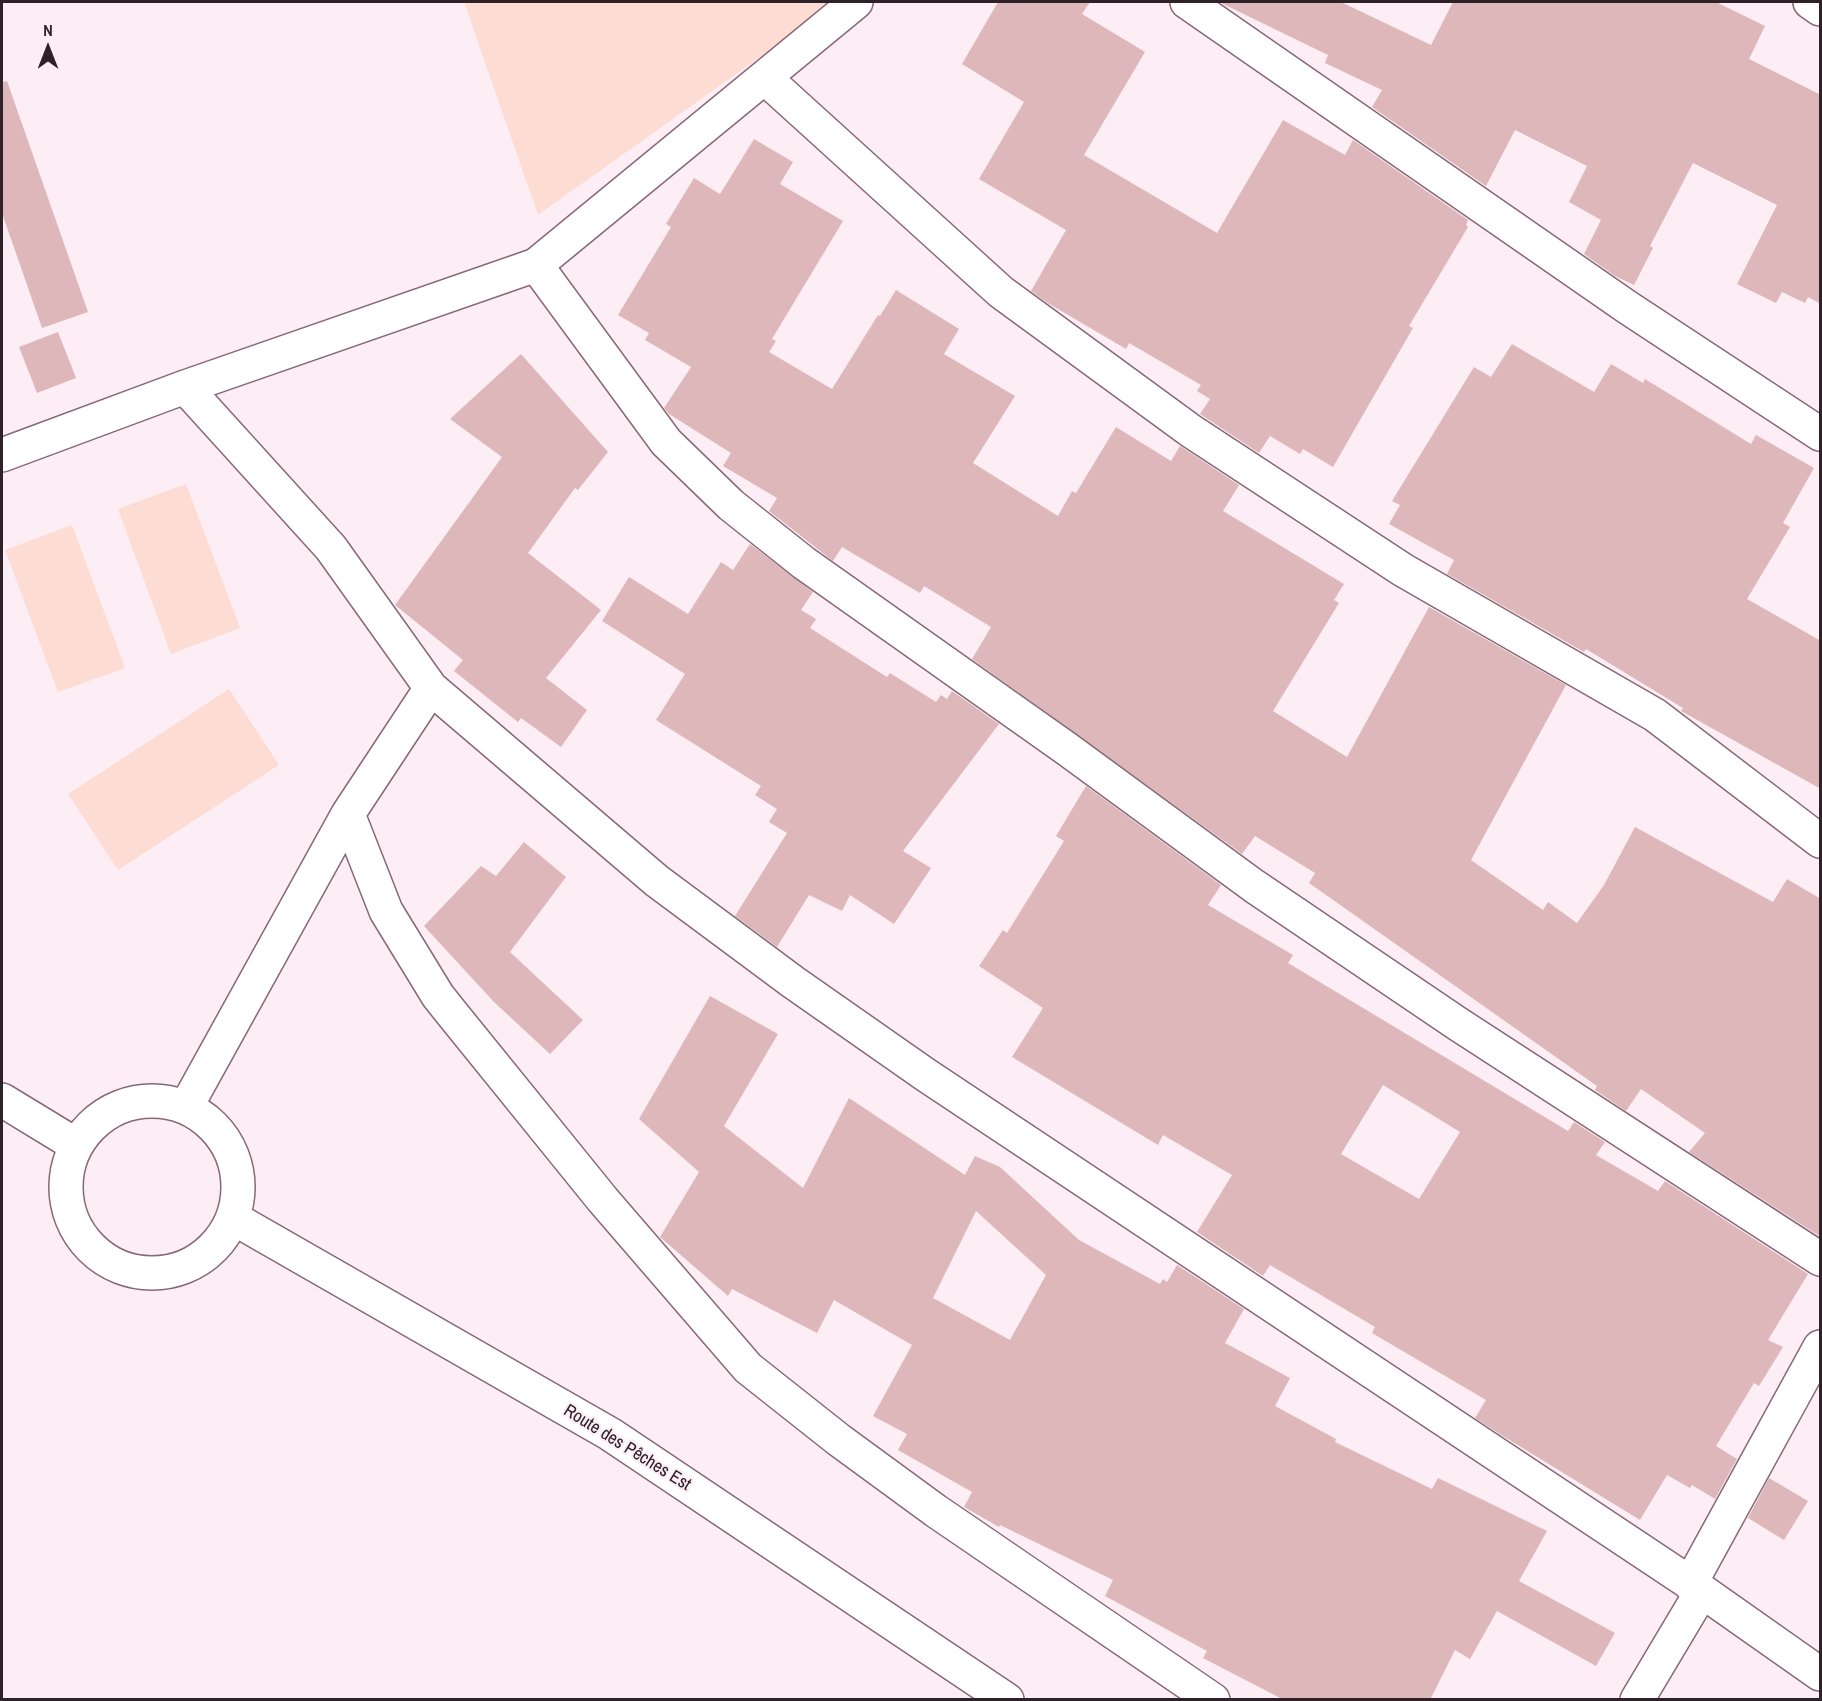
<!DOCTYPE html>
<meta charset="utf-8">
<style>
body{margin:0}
#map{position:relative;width:1822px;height:1701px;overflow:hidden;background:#fceef4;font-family:"Archivo Narrow",sans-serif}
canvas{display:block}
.frame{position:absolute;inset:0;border:3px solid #2e2128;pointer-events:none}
.north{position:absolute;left:18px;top:18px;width:60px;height:60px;-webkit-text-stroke:4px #fceef4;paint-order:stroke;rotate:0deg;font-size:16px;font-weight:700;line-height:24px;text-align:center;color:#2e2128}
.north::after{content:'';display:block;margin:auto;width:21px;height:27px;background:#2e2128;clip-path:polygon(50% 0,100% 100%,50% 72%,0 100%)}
</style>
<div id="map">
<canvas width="1822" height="1701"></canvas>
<div class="frame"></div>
<div class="north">N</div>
</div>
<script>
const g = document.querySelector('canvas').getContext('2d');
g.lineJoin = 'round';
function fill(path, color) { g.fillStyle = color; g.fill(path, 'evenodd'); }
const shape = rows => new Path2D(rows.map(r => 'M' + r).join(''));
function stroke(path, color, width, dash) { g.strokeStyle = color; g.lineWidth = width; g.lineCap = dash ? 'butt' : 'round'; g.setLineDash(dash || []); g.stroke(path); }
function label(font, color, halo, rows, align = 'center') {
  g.font = font + ' "Archivo Narrow",sans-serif'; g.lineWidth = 4.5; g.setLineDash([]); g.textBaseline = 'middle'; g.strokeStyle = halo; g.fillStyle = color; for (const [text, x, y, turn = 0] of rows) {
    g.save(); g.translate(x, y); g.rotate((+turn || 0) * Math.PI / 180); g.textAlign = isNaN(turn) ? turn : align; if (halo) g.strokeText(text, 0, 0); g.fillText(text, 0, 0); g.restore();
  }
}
fill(shape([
 [464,2,837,2,538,215],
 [186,484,240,628,171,654,118,509],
 [72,525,125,668,58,692,5,550],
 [229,689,279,765,118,870,68,794]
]), '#fddcd4');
fill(shape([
 [998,2,1090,2,1082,14,1145,52,1084,155,1217,233,1283,120,1345,155,1353,140,1468,220,1466,225,1468,227,1409,326,1413,328,1333,467,1303,449,1300,454,1270,436,1259,453,1200,414,1210,399,1197,391,1201,385,1129,343,1126,349,1046,302,1031,291,1066,230,979,179,1024,102,962,64],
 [1219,2,1341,2,1431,45,1453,2,1716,2,1765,26,1749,59,1821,95,1821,304,1808,297,1805,303,1782,292,1776,303,1737,284,1777,205,1693,163,1650,246,1653,248,1634,285,1615,276,1584,254,1601,220,1569,202,1587,166,1515,130,1486,186,1372,107,1382,90,1325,63,1328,55],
 [7,81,88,312,42,328,2,213,2,82],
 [754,139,793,162,780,184,843,221,772,339,776,341,769,352,832,389,878,315,880,316,896,290,959,329,944,354,1015,396,973,463,1058,516,1072,491,1076,493,1116,427,1171,461,1180,446,1239,485,1223,511,1344,584,1334,600,1339,603,1273,711,1347,757,1429,607,1566,685,1471,860,1543,910,1548,902,1577,923,1604,885,1635,827,1773,902,1787,879,1821,899,1821,1237,1689,1152,1705,1133,1641,1089,1626,1111,1595,1090,1597,1086,1309,883,1315,873,1255,836,1242,854,972,659,991,627,924,586,920,593,842,547,833,561,769,511,777,498,723,466,731,453,669,414,664,408,691,367,645,340,649,333,618,315,671,227,666,224,694,178,720,194],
 [58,332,76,378,37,393,19,347],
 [1512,344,1594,392,1611,364,1643,383,1645,379,1751,444,1756,435,1814,468,1783,523,1790,527,1747,599,1821,641,1821,789,1681,711,1683,708,1586,649,1584,652,1447,574,1454,560,1389,524,1400,505,1392,501,1474,367,1491,377],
 [521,354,608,452,578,490,575,488,528,553,601,610,546,678,587,710,561,747,521,718,518,722,454,671,463,660,395,605,502,457,450,419],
 [750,544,813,592,801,610,816,619,810,628,887,677,890,673,936,702,941,695,947,699,952,691,999,724,903,851,931,868,894,924,850,895,842,911,809,895,777,947,735,916,787,833,769,822,777,809,755,795,761,786,656,720,685,674,602,621,629,577,688,614,721,562,733,570],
 [1086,786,1221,885,1208,905,1293,955,1288,963,1568,1131,1574,1122,1605,1142,1596,1155,1658,1191,1665,1181,1808,1274,1768,1340,1783,1347,1759,1386,1754,1383,1716,1446,1737,1459,1715,1499,1692,1485,1690,1488,1667,1475,1640,1520,1503,1436,1475,1418,1486,1400,1372,1333,1375,1327,1270,1265,1263,1276,1197,1232,1232,1175,1163,1135,1158,1145,1012,1057,1043,1008,979,966,1003,930,1007,933,1064,841,1056,836],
 [1383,1085,1460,1132,1419,1199,1341,1154],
 [524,842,566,877,510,952,583,1020,550,1054,494,1002,424,926,481,866,496,876],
 [710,996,778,1034,724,1126,803,1188,849,1098,965,1175,975,1156,1000,1167,1079,1240,1160,1284,1163,1279,1167,1282,1177,1265,1244,1309,1225,1343,1290,1378,1275,1406,1336,1439,1335,1442,1432,1489,1438,1478,1547,1531,1519,1581,1615,1633,1596,1666,1497,1611,1470,1659,1455,1650,1430,1700,1284,1700,1203,1658,1207,1651,1105,1596,1113,1580,1000,1525,999,1527,964,1507,972,1492,898,1450,907,1434,873,1416,912,1345,834,1300,817,1333,732,1289,728,1296,660,1237,699,1172,639,1119],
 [976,1211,1046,1275,1010,1340,933,1298],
 [1769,1478,1808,1501,1784,1540,1748,1518]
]), '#deb7bb');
const minor = shape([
 [1187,2,1627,307,1820,434],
 [1810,2,1820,9],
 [765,78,1001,292,1191,431,1403,570,1655,715,1820,841],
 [536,265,666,442,731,505,804,563,1067,749,1254,886,1458,1024,1820,1259],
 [185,387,331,548,431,688,657,881,793,982,926,1075,1702,1591,1820,1674],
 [2,455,185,387,536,265,856,2],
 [431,688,348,814,386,911,438,996,454,1016,603,1200,748,1368,839,1440,936,1511,1213,1700],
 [186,1107,348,814],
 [1690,1584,1820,1347],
 [1637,1700,1702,1591]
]);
const tertiary = shape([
 [2,1100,76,1145],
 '66 1187a86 86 0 1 1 172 0a86 86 0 1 1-172 0Z',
 [233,1218,610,1434,1007,1700]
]);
stroke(minor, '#876877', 36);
stroke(tertiary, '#876877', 36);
stroke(minor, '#fff', 33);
stroke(tertiary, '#fff', 33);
label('18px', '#2e2128', '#fceef4', [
 ["Route des Pêches Est",627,1448,32]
]);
</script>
